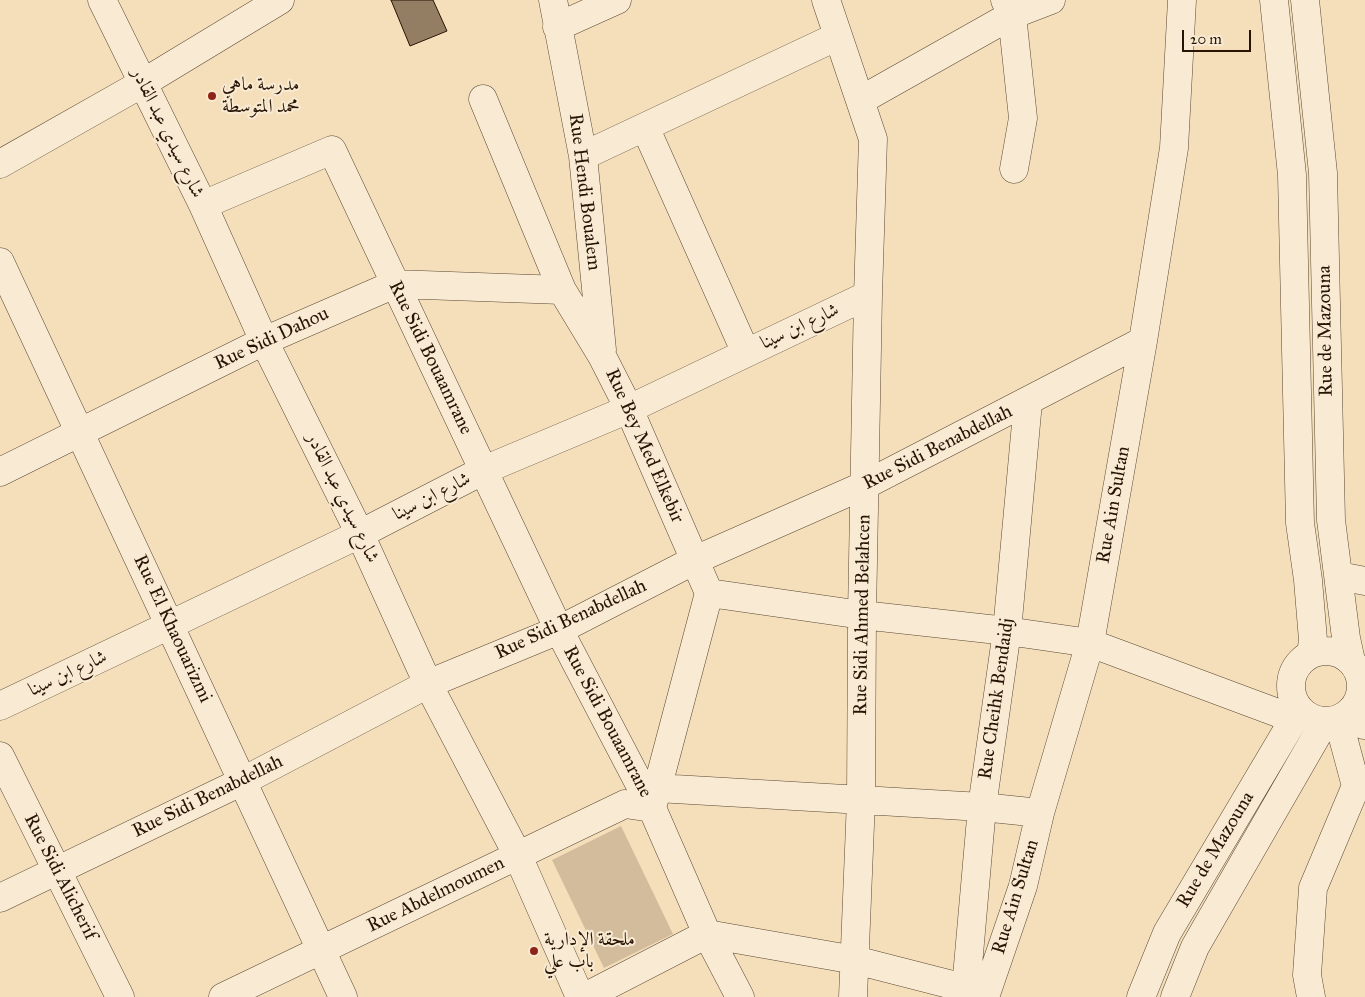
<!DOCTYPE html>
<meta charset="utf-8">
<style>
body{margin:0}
#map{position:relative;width:1365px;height:997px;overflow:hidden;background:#f5dfbb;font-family:"IM FELL Great Primer",serif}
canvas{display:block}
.scale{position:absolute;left:1182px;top:30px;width:69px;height:22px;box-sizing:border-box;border:2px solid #281404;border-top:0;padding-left:6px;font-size:15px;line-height:18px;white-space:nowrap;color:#281404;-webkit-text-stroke:4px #f8ead3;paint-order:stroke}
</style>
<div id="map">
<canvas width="1365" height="997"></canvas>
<div class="scale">20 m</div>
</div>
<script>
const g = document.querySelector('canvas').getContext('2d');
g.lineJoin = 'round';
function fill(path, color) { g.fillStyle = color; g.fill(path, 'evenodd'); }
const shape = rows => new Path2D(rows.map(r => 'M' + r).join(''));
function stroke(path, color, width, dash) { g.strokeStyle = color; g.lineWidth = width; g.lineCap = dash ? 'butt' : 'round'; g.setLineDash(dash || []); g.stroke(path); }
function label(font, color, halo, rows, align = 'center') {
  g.font = font + ' "IM FELL Great Primer",Amiri,serif'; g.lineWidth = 4; g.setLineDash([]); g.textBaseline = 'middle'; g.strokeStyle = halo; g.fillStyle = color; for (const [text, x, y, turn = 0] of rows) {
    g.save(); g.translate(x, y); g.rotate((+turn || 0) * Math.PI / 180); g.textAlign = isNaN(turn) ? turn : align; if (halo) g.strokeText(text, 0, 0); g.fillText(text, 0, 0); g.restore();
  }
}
fill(shape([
 [621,826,673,934,604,968,552,860]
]), '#d2bc9c');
const building = shape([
 [391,0,433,0,447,31,410,46,391,0]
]);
fill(building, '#937e63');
stroke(building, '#281404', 1);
const minor = shape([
 [102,0,203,205,264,341,360,534,428,684,518,856,580,997],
 [553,0,583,156,602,350],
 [826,0,873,139,868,295,862,615,861,800,853,997],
 [1005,0,1012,15,1023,118,1014,169],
 [1274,0,1292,175,1300,523,1308,580,1313,640,1311,654],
 [1305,0,1323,173,1331,520,1346,638,1351,661],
 [557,27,617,0],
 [861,100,1012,15,1051,0],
 [645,127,746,353],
 [583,156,838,36],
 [0,164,143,83,280,0],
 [203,205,332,150,559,630,652,808,707,934,740,997],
 [0,262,343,997],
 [0,472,264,341,395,284,562,290],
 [1339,576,1365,581],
 [709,593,862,615,1007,631,1090,643,1294,719],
 '1291 686a35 35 0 1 1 70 0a35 35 0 1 1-70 0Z',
 [0,706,360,534,484,470,629,409,868,295],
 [1364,725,1365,724],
 [0,756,120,997],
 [657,788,982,807,1040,813],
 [0,898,243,781,428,684,559,630,695,560,865,485,1143,341],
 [223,997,625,804,652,808,709,593,629,409,602,356,562,290,483,99],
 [585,997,707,934,855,960,984,993],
 [968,997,966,988,982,807,1007,631,1028,402],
 [985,997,1023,886,1040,813,1090,643,1143,341,1174,148,1182,0],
 [1141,997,1167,933,1294,719,1297,706],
 [1175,997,1195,947,1320,730,1327,721],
 [1311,997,1307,975,1313,888,1356,786,1338,719]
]);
stroke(minor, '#5b4732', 29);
stroke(minor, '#f8ead3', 28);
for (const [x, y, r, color] of [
 [212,96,5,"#8f2418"],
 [534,951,5,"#8f2418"]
]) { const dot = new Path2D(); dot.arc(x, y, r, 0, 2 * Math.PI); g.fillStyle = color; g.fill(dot); stroke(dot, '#f8ead3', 2); }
label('19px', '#281404', '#f8ead3', [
 ["مدرسة ماهي",222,85],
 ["محمد المتوسطة",222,107],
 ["ملحقة الإدارية",544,940],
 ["باب علي",544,962]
], 'left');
label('19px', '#281404', '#f8ead3', [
 ["شارع سيدي عبد القادر",167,133,64],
 ["Rue Hendi Boualem",584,192,83],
 ["شارع ابن سينا",800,327,-25],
 ["Rue de Mazouna",1326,331,-91],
 ["Rue Sidi Dahou",272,339,-25],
 ["Rue Sidi Bouaamrane",430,358,64],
 ["Rue Bey Med Elkebir",644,446,66],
 ["Rue Sidi Benabdellah",938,448,-27],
 ["شارع ابن سينا",432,497,-27],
 ["شارع سيدي عبد القادر",342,498,64],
 ["Rue Ain Sultan",1114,505,-80],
 ["Rue Sidi Ahmed Belahcen",863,615,-89],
 ["Rue Sidi Benabdellah",571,620,-25],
 ["Rue El Khaouarizmi",172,629,65],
 ["شارع ابن سينا",68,674,-25],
 ["Rue Cheihk Bendaidj",997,699,-82],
 ["Rue Sidi Bouaamrane",607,722,62],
 ["Rue Sidi Benabdellah",208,797,-26],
 ["Rue de Mazouna",1216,850,-59],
 ["Rue Sidi Alicherif",60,877,63],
 ["Rue Abdelmoumen",436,895,-26],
 ["Rue Ain Sultan",1016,897,-73]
]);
</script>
